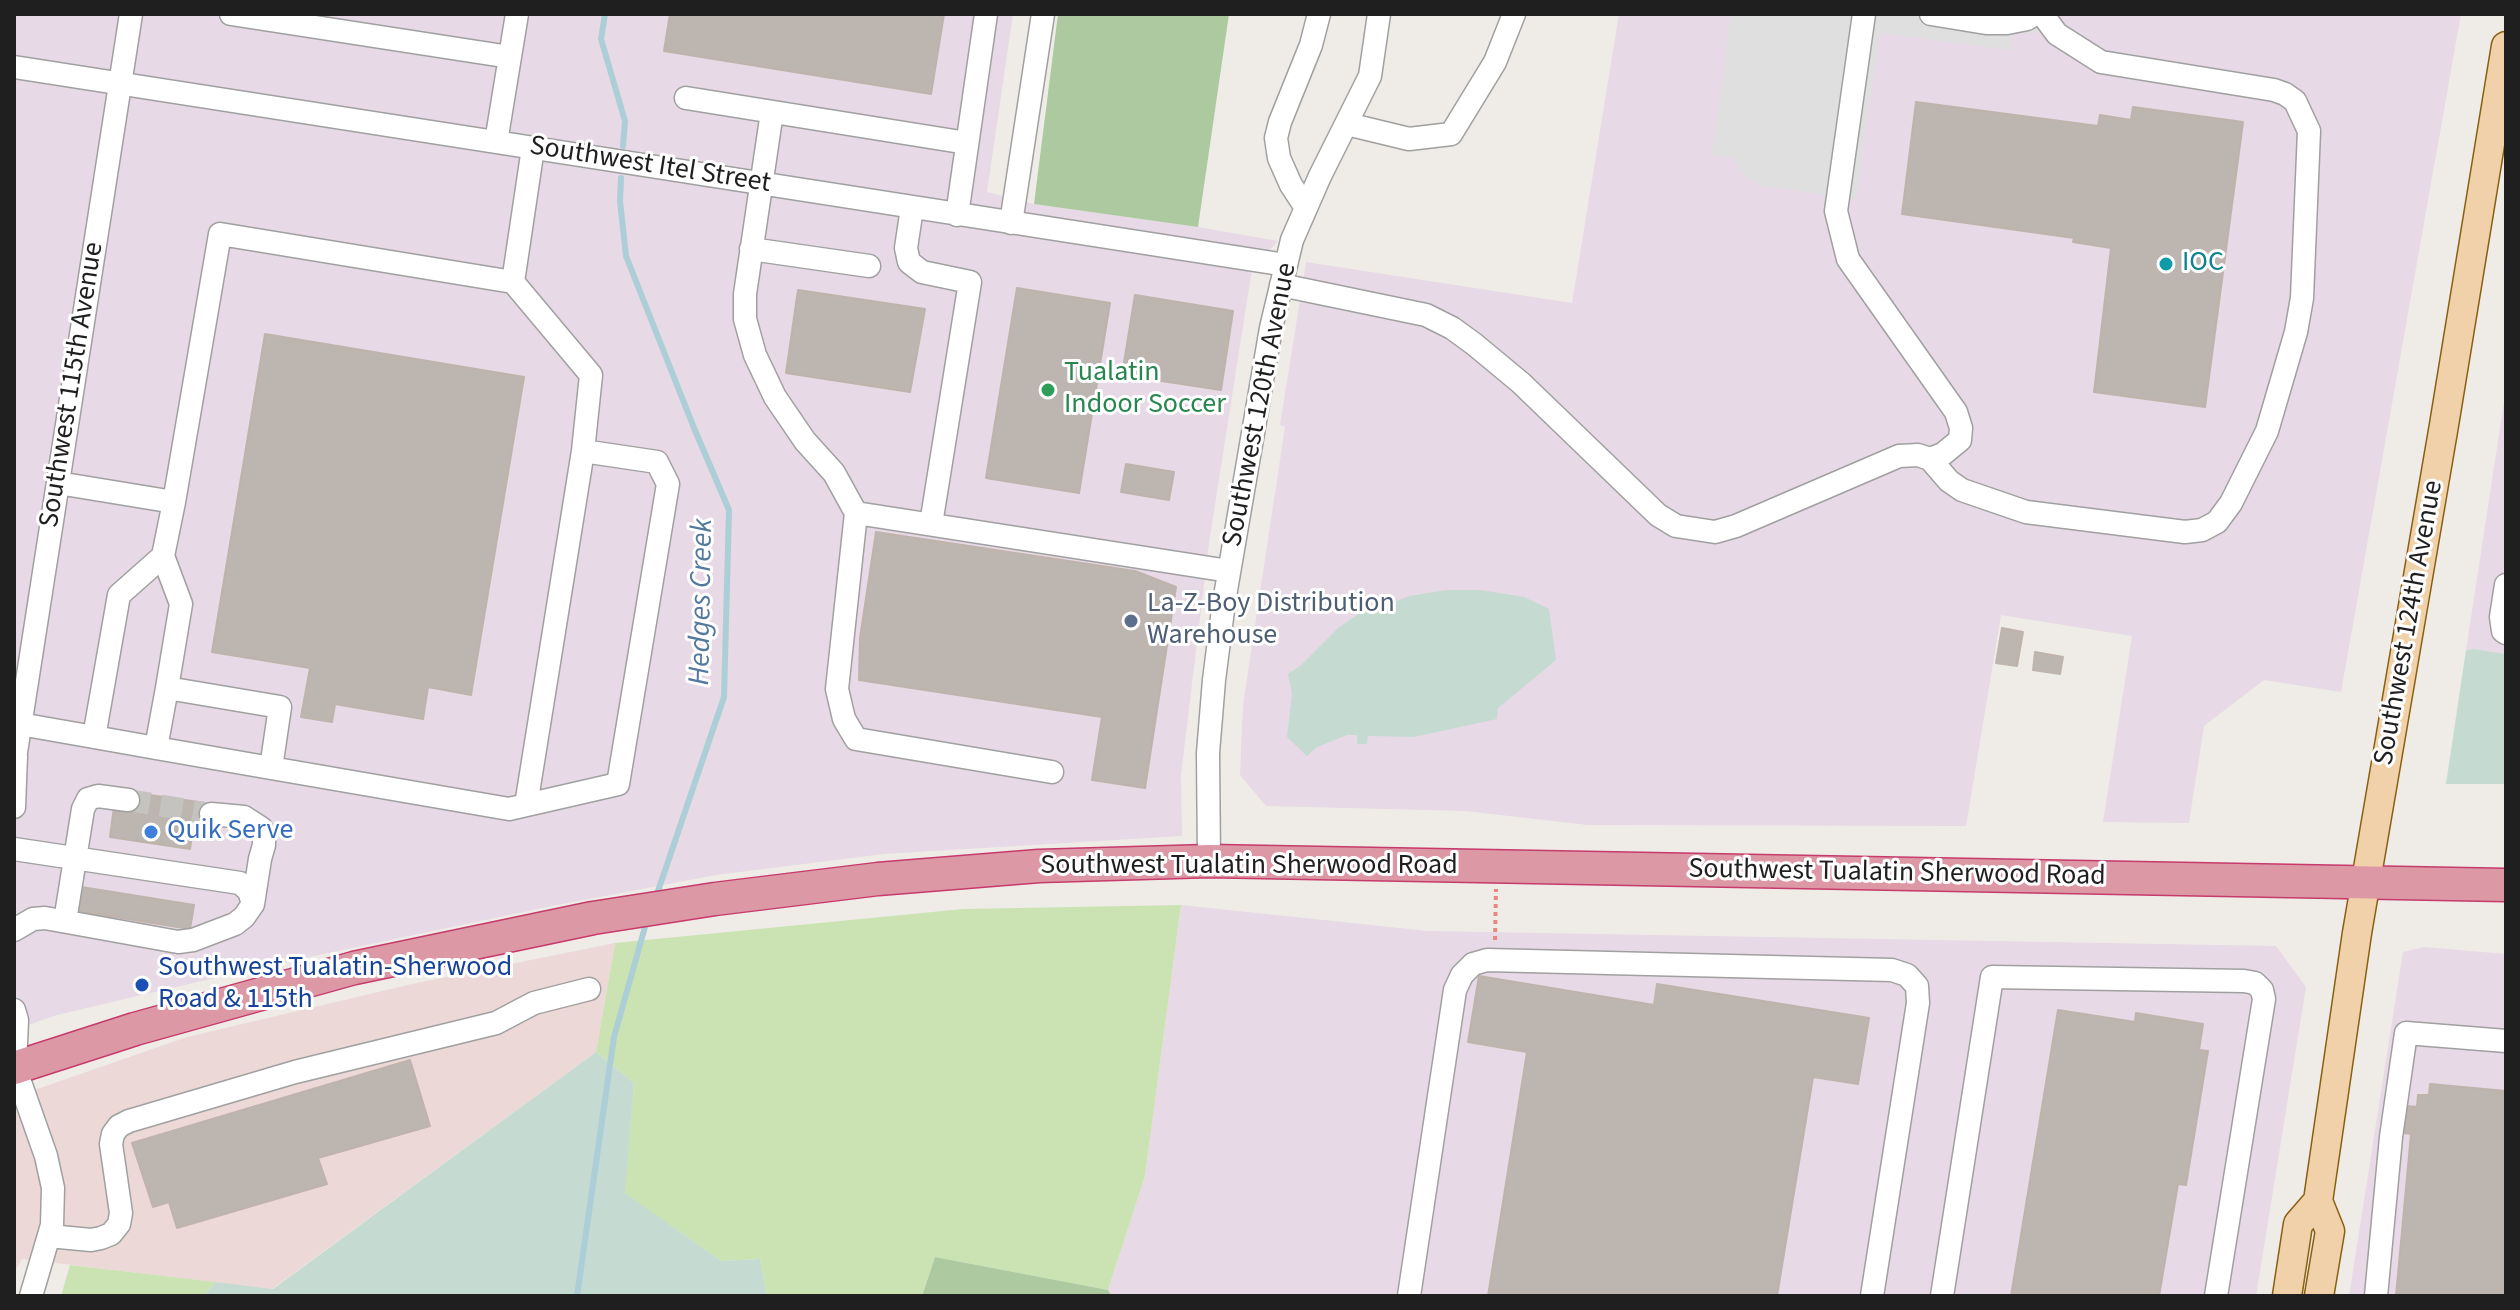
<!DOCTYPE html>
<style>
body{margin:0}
#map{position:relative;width:2520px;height:1310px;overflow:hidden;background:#efece7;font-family:"Source Sans 3",sans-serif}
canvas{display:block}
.frame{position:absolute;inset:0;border:16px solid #1f1f1f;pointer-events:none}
</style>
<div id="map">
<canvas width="2520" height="1310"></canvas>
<div class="frame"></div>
</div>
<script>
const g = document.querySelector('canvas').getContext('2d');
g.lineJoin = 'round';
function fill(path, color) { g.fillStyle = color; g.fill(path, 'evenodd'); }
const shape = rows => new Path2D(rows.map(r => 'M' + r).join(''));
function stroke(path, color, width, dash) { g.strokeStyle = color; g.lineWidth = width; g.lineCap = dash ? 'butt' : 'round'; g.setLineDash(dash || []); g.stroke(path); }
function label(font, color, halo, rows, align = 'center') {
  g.font = font + ' "Source Sans 3",sans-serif'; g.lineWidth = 6; g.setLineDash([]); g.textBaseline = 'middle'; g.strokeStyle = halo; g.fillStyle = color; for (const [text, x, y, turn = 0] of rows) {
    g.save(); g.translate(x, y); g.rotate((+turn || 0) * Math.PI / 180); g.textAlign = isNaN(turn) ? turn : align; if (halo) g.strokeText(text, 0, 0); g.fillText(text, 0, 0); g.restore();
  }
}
fill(shape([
 [615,943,596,1052,272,1289,22,1259,14,1273,14,1097,187,1037,412,984]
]), '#edd8d8');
fill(shape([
 [14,14,1013,14,987,192,1034,204,1198,227,1278,241,1252,269,1209,543,1181,775,1182,836,884,854,716,875,552,906,257,968,57,1015,14,1030],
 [1619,14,2461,14,2341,692,2264,680,2204,726,2189,823,2103,822,2132,636,2001,615,1966,826,1588,825,1465,811,1266,806,1240,775,1243,705,1285,427,1280,425,1306,262,1572,303],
 [2506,389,2506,654,2474,649,2466,650],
 [1181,905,1428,931,2276,946,2306,987,2256,1296,1112,1296,1108,1290,1145,1176],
 [2424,947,2506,954,2506,1296,2349,1296,2403,952]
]), '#e7d9e5');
fill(shape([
 [1181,905,1145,1176,1108,1290,935,1257,922,1296,767,1296,760,1259,721,1261,624,1193,634,1083,596,1052,615,943,963,909],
 [70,1265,216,1282,203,1296,61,1296]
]), '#cbe3b3');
fill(shape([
 [1058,14,1229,14,1198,227,1034,204],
 [935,1257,1108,1290,1112,1296,922,1296]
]), '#adc9a0');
fill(shape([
 [1446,590,1481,590,1524,597,1549,609,1556,660,1498,708,1497,719,1414,737,1368,736,1367,744,1357,744,1357,735,1347,735,1317,747,1307,756,1287,737,1292,694,1288,674,1300,666,1338,628,1360,613,1410,596],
 [2474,649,2506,654,2506,784,2446,784,2466,650],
 [596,1052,634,1083,625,1193,721,1261,760,1259,767,1296,203,1296,216,1282,273,1289]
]), '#c5dbd1');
fill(shape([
 [1731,14,2056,14,2056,17,2044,29,2029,33,2013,34,2011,50,1880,33,1856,199,1762,186,1747,178,1733,158,1712,155]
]), '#dfdfdf');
stroke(shape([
 [605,14,601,39,625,121,623,146],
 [621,178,620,201,626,256,694,428,729,510,724,697,658,891],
 [577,1296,614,1037,645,927]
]), '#acced7', 6);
const building = shape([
 [670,14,944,14,931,94,664,51,670,14],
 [1916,102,2098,126,2100,115,2131,120,2133,107,2243,122,2205,407,2094,392,2111,248,2073,242,2074,238,1902,214,1916,102],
 [1017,288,1110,303,1079,493,986,478,1017,288],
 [798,290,925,309,910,392,786,373,798,290],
 [1135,295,1233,311,1221,390,1122,375,1135,295],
 [265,334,524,377,471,695,428,687,423,719,335,704,332,722,301,717,310,668,212,652,265,334],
 [1126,464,1174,472,1169,500,1121,492,1126,464],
 [876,532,1135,571,1176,587,1145,788,1092,780,1102,717,859,680,860,638,876,532],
 [2002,628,2023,632,2017,666,1996,663,2002,628],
 [2035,652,2063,657,2060,674,2033,670,2035,652],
 [129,792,212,804,208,830,193,828,190,849,110,837,114,807,129,792],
 [75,886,194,905,190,929,71,910,75,886],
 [1479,976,1654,1005,1657,984,1869,1018,1858,1084,1813,1077,1777,1296,1488,1296,1527,1052,1468,1042,1479,976],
 [2058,1010,2135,1022,2136,1013,2203,1024,2199,1050,2208,1051,2186,1185,2178,1184,2159,1296,2011,1296,2058,1010],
 [410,1060,430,1126,318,1158,327,1184,177,1228,169,1202,153,1207,132,1143,410,1060],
 [2430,1084,2506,1091,2506,1296,2396,1296,2411,1134,2403,1133,2406,1106,2417,1107,2418,1095,2429,1095,2430,1084]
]);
fill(building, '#bcb5b0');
stroke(building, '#bfb3ab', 2);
stroke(shape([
 [128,800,211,814]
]), '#c5c3bf', 22, [22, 11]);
const minor = shape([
 [231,14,510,57],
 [1864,14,1836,211,1848,259,1956,412,1961,428,1960,440,1943,454,1930,459],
 [1931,14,1986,23,2007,23,2027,19,2035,14],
 [14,67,1286,265],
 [686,98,967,143],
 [772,112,745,294,745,319,755,355,775,397,805,441,834,473,856,513,1229,571],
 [1347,124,1409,139,1451,134,1495,62,1514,14],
 [496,142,517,14],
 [912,208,906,248,909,262,922,272,970,282,931,524],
 [1306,208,1291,185,1279,158,1276,138,1280,122,1311,45,1319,14],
 [957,215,986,14],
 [1011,223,1043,14],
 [751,249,869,266],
 [513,282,533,148],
 [1281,285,1426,315,1452,328,1474,344,1521,383,1658,515,1676,526,1715,532,1736,526,1899,456,1918,455,1930,459,1949,481,1962,490,2026,512,2185,532,2202,530,2217,522,2231,503,2267,431,2296,332,2302,298,2309,131,2295,101,2285,94,2274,90,2101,62,2057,34,2042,14],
 [58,483,174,502],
 [856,513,837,689,844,719,856,739,1052,772],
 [163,556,181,604,167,688],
 [2506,585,2501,617,2503,631,2506,633],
 [14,723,20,724,94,737,156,748,271,768,509,809,618,784,668,484,657,462,583,451,591,375,513,282,220,234,174,502,163,556,119,595,94,737],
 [156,748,167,688,280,707,271,768],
 [14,765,131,14],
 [526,805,583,451],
 [14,807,16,756],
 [211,814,244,817,261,828,264,834,264,845,260,859,253,904],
 [14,849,240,883,249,891,253,904,244,917,235,924,193,940,178,942,45,918,33,919,14,930],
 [1209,861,1208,753,1214,680,1224,602,1271,328,1292,240,1320,176,1370,76,1379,14],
 [65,921,83,809,88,799,98,796,128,800],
 [14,1010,17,1020,15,1067],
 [14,1065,46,1156,53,1188,52,1225,31,1296],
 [49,1236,91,1240,101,1238,111,1234,119,1224,121,1213,111,1144,113,1134,119,1126,129,1121,295,1072,496,1023,534,1003,589,989],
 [1409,1296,1455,990,1462,975,1473,964,1487,960,1892,970,1907,975,1917,986,1918,1003,1872,1296],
 [1942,1296,1992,977,2244,981,2255,983,2262,990,2264,999,2216,1296],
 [2376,1296,2391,1137,2406,1033,2506,1041]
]);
const major = shape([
 [2287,1296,2298,1224,2318,1201],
 [2319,1296,2330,1231,2318,1201,2357,933,2444,425,2506,46]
]);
const highway = shape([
 [14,1068,135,1029,354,968,593,918,715,899,878,879,1039,866,1209,861,2506,885]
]);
stroke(minor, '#a0a0a0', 25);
stroke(major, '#896012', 31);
stroke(highway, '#c63a6c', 35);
stroke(shape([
 [1495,940,1496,889]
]), '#ea867d', 4, [4, 4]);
stroke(minor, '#fff', 22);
stroke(major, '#f1d1a9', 28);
stroke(highway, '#dd98a5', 32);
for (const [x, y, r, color] of [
 [2166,264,8,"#0f9aa8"],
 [1048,390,8,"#2e9e5b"],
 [1131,621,8,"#5c6f8a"],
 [151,832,8,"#3f7fe0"],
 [142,985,8,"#1a4fb4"]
]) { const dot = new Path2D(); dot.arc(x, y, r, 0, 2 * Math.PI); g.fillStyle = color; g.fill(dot); stroke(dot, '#fff', 3); }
label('28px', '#1f1f1f', '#fff', [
 ["Southwest Itel Street",650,166,9],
 ["Southwest 115th Avenue",73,385,-81],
 ["Southwest 120th Avenue",1261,405,-79],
 ["Southwest 124th Avenue",2410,623,-80],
 ["Southwest Tualatin Sherwood Road",1249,867],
 ["Southwest Tualatin Sherwood Road",1897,874,1]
]);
label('28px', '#0d838f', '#fff', [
 ["IOC",2182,264]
], 'left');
label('28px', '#27864d', '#fff', [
 ["Tualatin",1064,374],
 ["Indoor Soccer",1064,406]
], 'left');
label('28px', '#4e5e75', '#fff', [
 ["La-Z-Boy Distribution",1147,605],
 ["Warehouse",1147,637]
], 'left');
label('28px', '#366cbe', '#fff', [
 ["Quik Serve",167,832]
], 'left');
label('28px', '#164399', '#fff', [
 ["Southwest Tualatin-Sherwood",158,969],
 ["Road & 115th",158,1001]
], 'left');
label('italic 30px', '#53799d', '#fff', [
 ["Hedges Creek",703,602,-89]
]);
</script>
